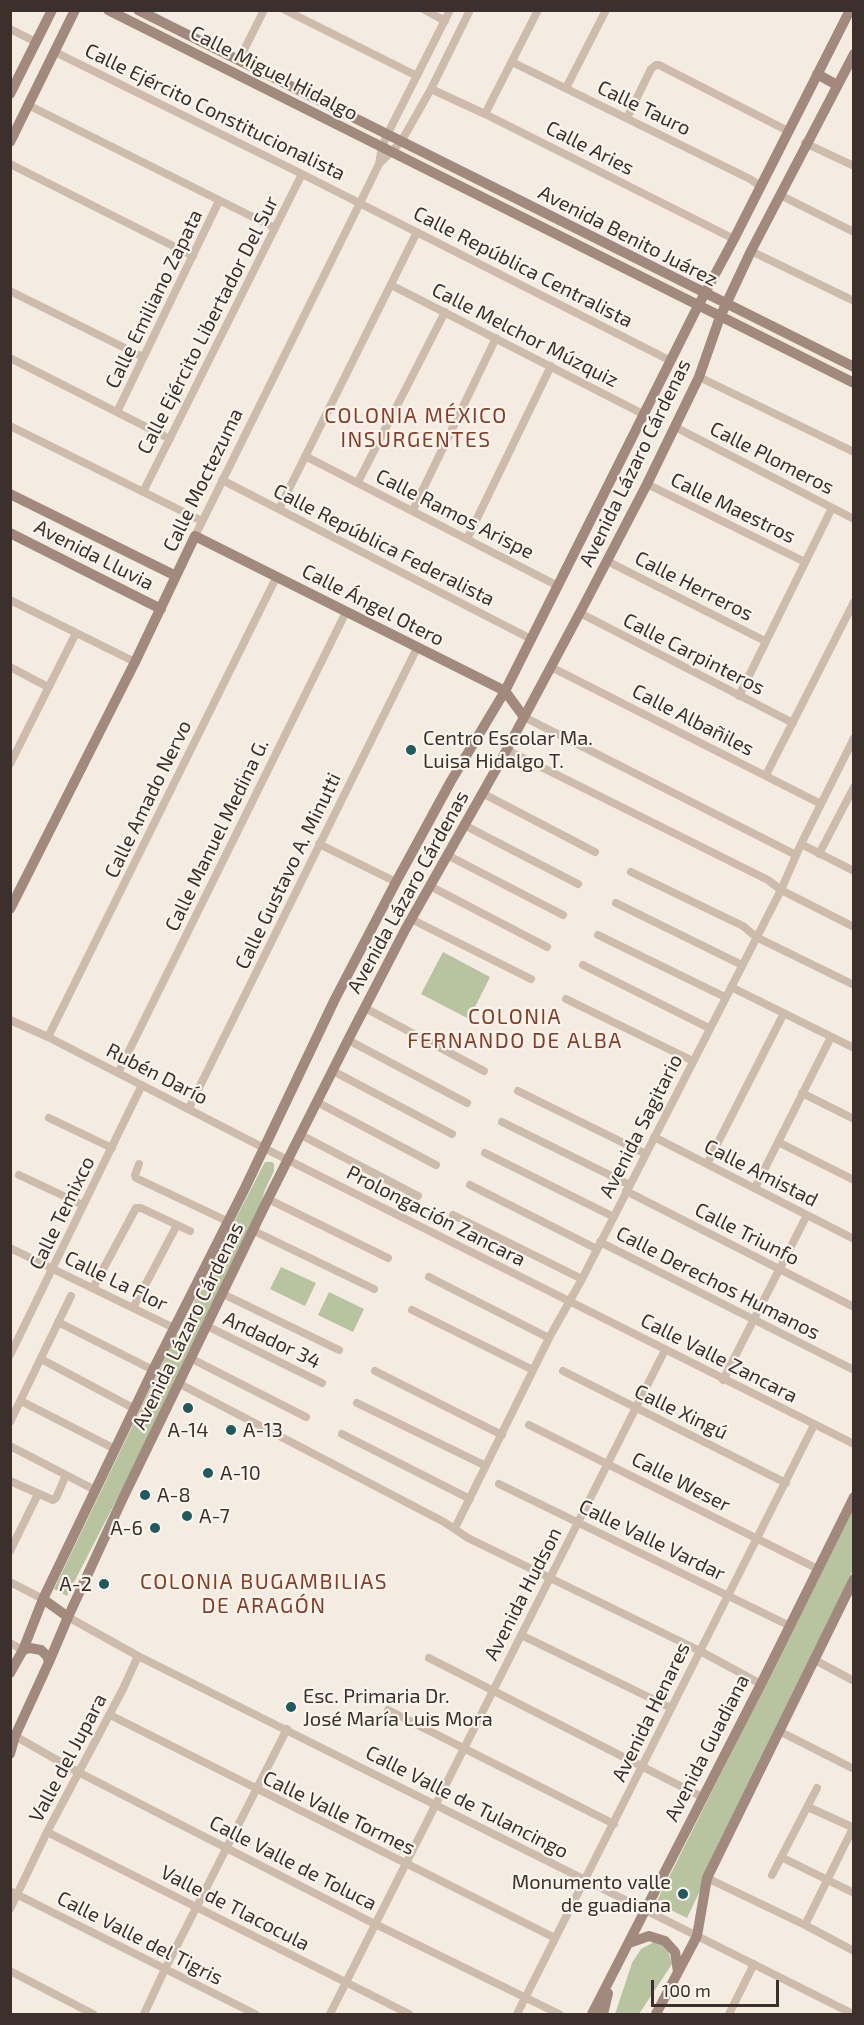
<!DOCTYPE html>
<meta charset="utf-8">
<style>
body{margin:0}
#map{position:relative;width:864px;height:2025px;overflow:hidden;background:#f4ebe1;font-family:"Exo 2",sans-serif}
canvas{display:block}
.frame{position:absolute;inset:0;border:12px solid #3b302b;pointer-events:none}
.scale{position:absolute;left:651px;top:1980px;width:128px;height:27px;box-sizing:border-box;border:3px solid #3b302b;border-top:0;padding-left:8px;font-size:18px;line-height:21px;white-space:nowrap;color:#3b302b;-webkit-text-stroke:4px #fbf5ee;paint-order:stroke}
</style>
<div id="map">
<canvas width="864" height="2025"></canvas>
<div class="frame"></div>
<div class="scale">100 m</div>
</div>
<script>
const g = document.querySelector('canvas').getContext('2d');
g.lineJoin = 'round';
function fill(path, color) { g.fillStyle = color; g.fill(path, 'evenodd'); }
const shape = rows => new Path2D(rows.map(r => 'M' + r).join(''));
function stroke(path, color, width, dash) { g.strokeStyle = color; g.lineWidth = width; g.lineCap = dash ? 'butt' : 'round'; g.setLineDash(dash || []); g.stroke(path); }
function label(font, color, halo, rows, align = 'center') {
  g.font = font + ' "Exo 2",sans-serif'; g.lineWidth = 4.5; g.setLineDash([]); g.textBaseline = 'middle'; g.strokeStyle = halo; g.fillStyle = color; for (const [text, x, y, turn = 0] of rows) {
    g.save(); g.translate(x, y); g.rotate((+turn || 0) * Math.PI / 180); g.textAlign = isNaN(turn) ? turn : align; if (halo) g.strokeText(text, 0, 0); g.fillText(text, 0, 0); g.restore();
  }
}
fill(shape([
 [443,952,490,977,469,1019,421,994],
 [265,1162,272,1162,274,1164,274,1171,265,1190,259,1209,139,1456,67,1596,54,1589,176,1335,178,1335,221,1247],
 [281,1267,316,1283,305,1306,270,1289],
 [329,1292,364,1309,353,1332,318,1315],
 [853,1510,853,1570,687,1918,656,1903],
 [654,1942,661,1943,668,1951,672,1964,639,2014,615,2014,632,1963,641,1949]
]), '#b8c4a0');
stroke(shape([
 [285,10,417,76],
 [425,10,445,21],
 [10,29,36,42],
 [55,52,302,174,671,361],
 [239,60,264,10],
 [512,62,750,179,760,186],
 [566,88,606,10],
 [431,89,485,114,734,239],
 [28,105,275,228],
 [485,114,538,10],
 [627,118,651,69,656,65,659,65,788,131],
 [805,143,854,166],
 [380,163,401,142,431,89,470,10],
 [10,164,193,256],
 [780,195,854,232],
 [751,251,854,301],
 [391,285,643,414],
 [10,291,143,357],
 [10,358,170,439],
 [699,377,854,452],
 [117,412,219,201],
 [10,426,202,521],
 [675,427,854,519],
 [305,456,558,586],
 [222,480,531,639],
 [358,482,445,312],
 [647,484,805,562],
 [143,492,302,174],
 [279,509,417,232],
 [413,510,496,338],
 [195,536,360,203,379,164,382,147,387,135,450,10],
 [467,539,551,366],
 [607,561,765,641],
 [10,600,135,662],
 [580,613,793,723],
 [10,667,48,687],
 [551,667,821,804],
 [739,696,832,508],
 [524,717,796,855],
 [507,750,768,880,781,890,854,927],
 [10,764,76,633],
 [766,775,854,602],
 [482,793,595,852],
 [464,825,578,884],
 [319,844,396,882],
 [801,844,854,871],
 [819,854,854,787],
 [447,855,563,915],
 [631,872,743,926,756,937,854,985],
 [430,886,547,947],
 [616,903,742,965],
 [411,919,531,979],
 [598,935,725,997],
 [583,965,709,1028],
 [731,987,854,1048],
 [566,999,693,1061],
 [365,1008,484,1071],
 [10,1020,48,1037,264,1148,854,1444],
 [48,1037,277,576],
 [348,1040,467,1103],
 [333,1071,452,1134],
 [118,1073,346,612],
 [518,1091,646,1154],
 [802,1093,854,1119],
 [317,1102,436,1165],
 [189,1108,417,648],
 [49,1118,112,1148],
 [502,1122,630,1185],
 [301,1135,418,1196],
 [654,1137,854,1239],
 [778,1142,854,1180],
 [485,1153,614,1217],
 [139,1164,135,1175,136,1178,227,1221],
 [707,1164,784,1013],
 [19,1175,83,1205],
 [470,1185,597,1249],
 [755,1188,831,1037],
 [626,1191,854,1307],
 [268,1199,388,1258],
 [453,1215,582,1279],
 [254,1231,374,1289],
 [600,1242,854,1370],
 [10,1248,174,1328],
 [429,1277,549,1338],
 [93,1288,136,1208,141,1208,190,1231],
 [223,1294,339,1350],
 [133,1308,177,1225],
 [412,1310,533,1370],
 [58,1322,153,1370],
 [207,1326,322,1383],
 [10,1355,142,1085],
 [41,1359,135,1409],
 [192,1359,306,1417],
 [375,1371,502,1435],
 [563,1371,786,1483],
 [723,1380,807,1215],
 [180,1384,444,1522,468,1538,700,1651,761,1684],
 [21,1401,115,1449],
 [357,1403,486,1466],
 [10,1422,71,1296],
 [529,1425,818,1569],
 [342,1434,470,1499],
 [10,1446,95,1490],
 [10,1481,53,1500,56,1498,66,1475],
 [499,1484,790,1626],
 [455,1528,549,1338,582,1279,781,890,801,844,854,738],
 [10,1551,38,1494],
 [10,1582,43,1599],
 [68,1617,138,1656,853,2014],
 [521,1635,671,1708],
 [10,1643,23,1650],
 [429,1658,702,1797],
 [813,1659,854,1681],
 [388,1710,614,1824],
 [110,1715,555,1938],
 [779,1731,854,1769],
 [15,1736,78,1772,367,1920,559,2014],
 [808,1807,854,1828],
 [47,1832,409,2014],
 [781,1857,854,1893],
 [772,1875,817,1788],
 [707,1878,805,1925,854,1951],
 [10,1891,255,2014],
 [10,1909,47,1832,123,1689,138,1656],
 [805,1925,854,1826],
 [10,1971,93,2014],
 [144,2014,165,1969,287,1729],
 [330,2014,665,1350],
 [517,2014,814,1425],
 [729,2014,754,1964]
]), '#cdbbac', 8);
stroke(shape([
 [108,10,854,383],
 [138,10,854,367],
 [817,74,837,85],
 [10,94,52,10],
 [10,142,75,10],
 [10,494,176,576],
 [10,533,161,609],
 [10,909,135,662,195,536,505,691,524,717],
 [43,1599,68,1617],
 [23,1650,30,1648,41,1650,47,1656,49,1662],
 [10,1673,23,1650,43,1599,153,1370,245,1188,335,999,396,882,451,781,505,691,698,306,734,239,850,10],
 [10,1754,15,1736,49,1662,68,1617,122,1500,268,1199,348,1040,405,930,499,764,584,605,647,484,699,377,720,317,751,251,854,54],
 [629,1943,649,1936,665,1941,675,1952,678,1972],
 [592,2014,761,1684,854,1497],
 [603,2014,608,1993],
 [656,2014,697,1936,707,1878,854,1579]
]), '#a18a7d', 10);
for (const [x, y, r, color] of [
 [411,750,6,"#1f5a5e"],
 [188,1408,6,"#1f5a5e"],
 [231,1430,6,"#1f5a5e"],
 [208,1473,6,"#1f5a5e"],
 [145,1495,6,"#1f5a5e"],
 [187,1516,6,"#1f5a5e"],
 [155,1528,6,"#1f5a5e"],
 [104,1584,6,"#1f5a5e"],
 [291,1707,6,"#1f5a5e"],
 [683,1894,6,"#1f5a5e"]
]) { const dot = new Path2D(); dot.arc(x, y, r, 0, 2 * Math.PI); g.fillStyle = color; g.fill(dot); stroke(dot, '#fbf5ee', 2); }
label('20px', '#3b302b', '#fbf5ee', [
 ["Calle Miguel Hidalgo",274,73,27],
 ["Calle Tauro",644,108,26],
 ["Calle Ejército Constitucionalista",215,112,26],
 ["Calle Aries",590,148,27],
 ["Avenida Benito Juárez",628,236,27],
 ["Calle República Centralista",523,267,27],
 ["Calle Emiliano Zapata",154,299,-64],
 ["Calle Ejército Libertador Del Sur",208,325,-63],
 ["Calle Melchor Múzquiz",525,335,27],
 ["Calle Plomeros",772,458,27],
 ["Avenida Lázaro Cárdenas",635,463,-64],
 ["Calle Moctezuma",203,480,-64],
 ["Calle Maestros",733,508,26],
 ["Calle Ramos Arispe",455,514,27],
 ["Calle República Federalista",384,545,27],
 ["Avenida Lluvia",94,555,27],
 ["Calle Herreros",694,586,27],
 ["Calle Ángel Otero",373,605,27],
 ["Calle Carpinteros",694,654,27],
 ["Calle Albañiles",693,720,27],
 ["Calle Amado Nervo",148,799,-64],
 ["Calle Manuel Medina G.",217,835,-64],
 ["Calle Gustavo A. Minutti",288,871,-64],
 ["Avenida Lázaro Cárdenas",408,892,-61],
 ["Rubén Darío",157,1074,27],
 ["Avenida Sagitario",641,1126,-63],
 ["Calle Amistad",761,1173,27],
 ["Calle Temixco",62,1213,-64],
 ["Prolongación Zancara",436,1216,27],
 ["Calle Triunfo",747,1234,27],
 ["Calle La Flor",116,1281,26],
 ["Calle Derechos Humanos",718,1283,27],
 ["Avenida Lázaro Cárdenas",188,1326,-64],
 ["Andador 34",272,1340,26],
 ["Calle Valle Zancara",719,1358,27],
 ["Calle Xingú",681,1412,26],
 ["Calle Weser",681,1482,27],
 ["Calle Valle Vardar",652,1540,26],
 ["Avenida Hudson",523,1594,-63],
 ["Avenida Henares",651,1712,-64],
 ["Avenida Guadiana",707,1748,-63],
 ["Valle del Jupara",68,1758,-62],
 ["Calle Valle de Tulancingo",467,1802,27],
 ["Calle Valle Tormes",339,1813,26],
 ["Calle Valle de Toluca",293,1863,27],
 ["Valle de Tlacocula",235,1908,27],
 ["Calle Valle del Tigris",140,1938,27]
]);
label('20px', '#3b302b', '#fbf5ee', [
 ["Centro Escolar Ma.",423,738],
 ["Luisa Hidalgo T.",423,761],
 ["A-14",188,1430,"center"],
 ["A-13",243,1430],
 ["A-10",220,1473],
 ["A-8",157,1495],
 ["A-7",199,1516],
 ["A-6",143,1528,"right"],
 ["A-2",92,1584,"right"],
 ["Esc. Primaria Dr.",303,1696],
 ["José María Luis Mora",303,1719],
 ["Monumento valle",671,1882,"right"],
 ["de guadiana",671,1905,"right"]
], 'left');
g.letterSpacing = '1.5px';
label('21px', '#8c3b22', '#fbf5ee', [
 ["COLONIA MÉXICO",416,416],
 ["INSURGENTES",416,440],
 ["COLONIA",515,1017],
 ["FERNANDO DE ALBA",515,1041],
 ["COLONIA BUGAMBILIAS",264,1582],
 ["DE ARAGÓN",264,1606]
]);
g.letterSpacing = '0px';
</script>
